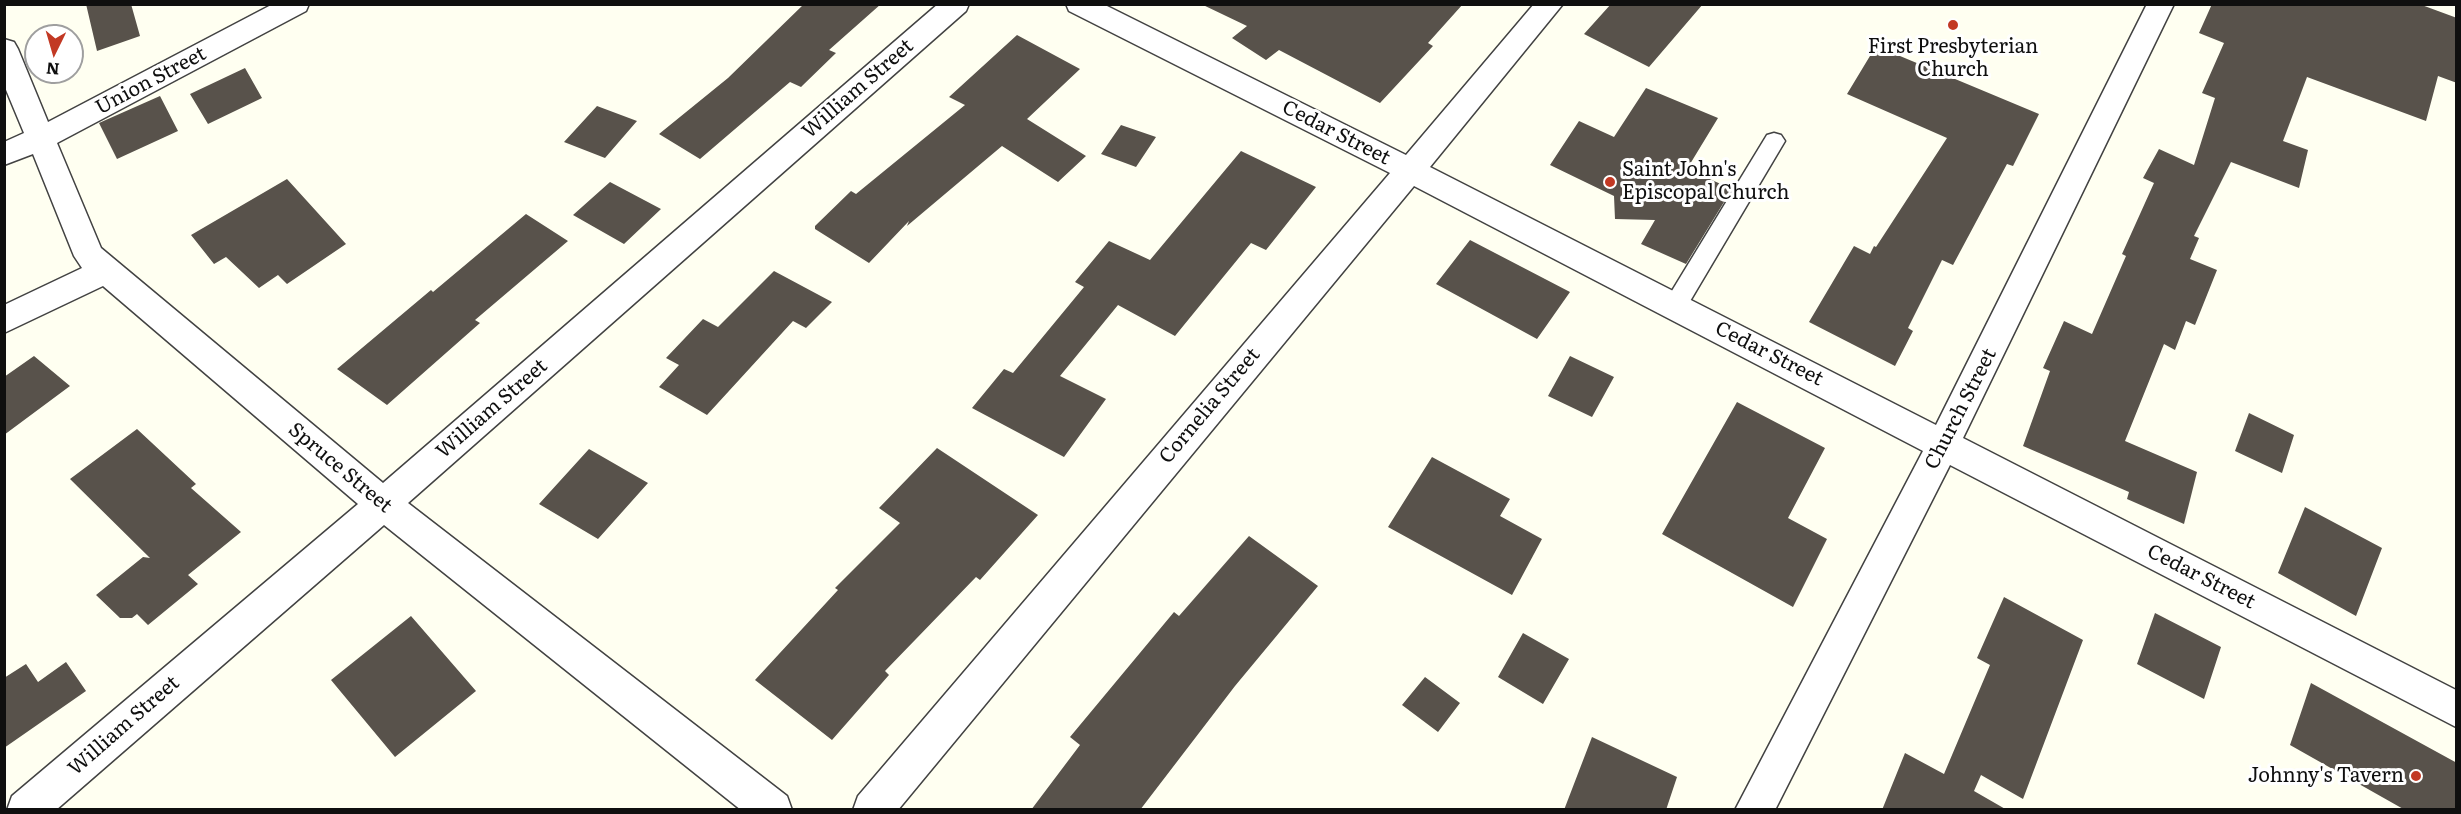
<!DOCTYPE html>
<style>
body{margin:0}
#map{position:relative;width:2461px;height:814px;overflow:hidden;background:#fffff1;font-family:Literata,serif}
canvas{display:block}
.frame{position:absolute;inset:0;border:6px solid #0f0f0f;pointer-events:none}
.north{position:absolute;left:24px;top:24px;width:60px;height:60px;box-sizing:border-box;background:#fff;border:2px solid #9f9f9f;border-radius:50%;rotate:185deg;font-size:16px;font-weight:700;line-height:24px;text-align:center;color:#0f0f0f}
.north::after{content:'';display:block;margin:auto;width:21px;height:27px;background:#c23924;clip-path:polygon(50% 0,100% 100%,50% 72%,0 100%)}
</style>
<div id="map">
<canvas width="2461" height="814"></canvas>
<div class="frame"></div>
<div class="north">N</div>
</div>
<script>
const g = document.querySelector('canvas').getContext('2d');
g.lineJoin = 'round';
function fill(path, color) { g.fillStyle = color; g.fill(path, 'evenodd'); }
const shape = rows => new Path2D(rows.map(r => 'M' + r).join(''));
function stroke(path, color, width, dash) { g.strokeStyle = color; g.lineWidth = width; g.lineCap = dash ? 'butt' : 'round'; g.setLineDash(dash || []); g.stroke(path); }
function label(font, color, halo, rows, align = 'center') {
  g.font = font + ' Literata,serif'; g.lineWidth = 6; g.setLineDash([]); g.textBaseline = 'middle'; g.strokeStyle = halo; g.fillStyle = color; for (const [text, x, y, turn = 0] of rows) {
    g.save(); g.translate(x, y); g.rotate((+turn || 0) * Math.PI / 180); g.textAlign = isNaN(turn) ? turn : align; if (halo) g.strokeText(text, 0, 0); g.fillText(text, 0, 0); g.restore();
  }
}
fill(shape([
 [86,4,131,4,140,36,97,51],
 [804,4,881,4,829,50,836,53,801,87,790,82,700,159,659,134,728,78],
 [1201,4,1463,4,1428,43,1433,46,1380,103,1279,50,1266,60,1232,38,1247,26],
 [1611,4,1703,4,1649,67,1584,34],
 [2212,4,2419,4,2457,18,2457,83,2438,76,2426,121,2307,77,2283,141,2308,150,2299,188,2231,162,2194,236,2199,238,2190,259,2217,270,2195,325,2186,321,2175,350,2164,344,2125,441,2197,472,2184,524,2127,499,2129,492,2023,446,2050,371,2043,368,2064,321,2092,334,2126,256,2122,254,2154,183,2143,178,2159,149,2194,165,2215,98,2202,93,2224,43,2199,33],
 [1017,35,1080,69,1027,119,1086,156,1058,182,1002,146,907,226,909,221,869,263,815,229,815,226,851,191,856,194,965,105,949,97],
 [1876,46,2039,114,2013,166,2007,164,1953,265,1942,260,1908,328,1913,331,1895,366,1809,322,1854,246,1870,254,1874,246,1876,247,1947,138,1847,94],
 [245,68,262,98,208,124,190,94],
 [1646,88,1718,118,1687,169,1732,189,1686,264,1641,244,1655,220,1615,219,1614,196,1550,165,1579,121,1614,137],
 [160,96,178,131,117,159,99,123],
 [597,106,637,121,605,158,564,142],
 [1121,125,1156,137,1136,167,1101,154],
 [1241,151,1316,187,1266,250,1251,243,1175,336,1118,305,1060,376,1106,399,1064,457,972,408,1004,369,1013,373,1084,287,1075,282,1109,241,1150,260],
 [287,179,346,244,287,284,278,275,259,288,226,257,214,264,191,235],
 [610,182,661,209,624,244,573,215],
 [526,214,568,241,475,320,480,323,387,405,337,369,431,290,433,292],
 [1470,240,1570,292,1537,339,1436,284],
 [774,271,832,302,806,328,793,321,707,415,659,387,679,365,666,358,703,319,718,327],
 [34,356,70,386,4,435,4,377],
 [1570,356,1614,377,1592,417,1548,396],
 [1737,402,1825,448,1788,518,1827,539,1793,607,1662,534],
 [2249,413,2294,435,2282,473,2235,451],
 [137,429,196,484,191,488,241,532,188,575,198,584,148,625,137,614,132,618,120,618,96,595,143,557,150,558,70,479],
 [937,448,1038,515,980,580,976,577,885,671,889,675,832,740,755,680,838,590,835,588,900,523,879,508],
 [589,449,648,483,598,539,539,504],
 [1432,457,1510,499,1500,516,1542,539,1512,595,1388,527],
 [2305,507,2382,548,2356,616,2278,573],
 [1249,536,1318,586,1235,686,1140,810,1031,810,1080,745,1070,737,1174,612,1179,616],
 [2004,597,2083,640,2023,799,1981,775,1974,791,2007,810,1882,810,1905,753,1944,774,1990,665,1977,658],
 [2155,613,2221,647,2204,699,2137,664],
 [411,616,476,691,395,757,331,680],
 [1523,633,1569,659,1543,704,1498,677],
 [66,662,86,691,4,748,4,678,26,664,38,682],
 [1425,677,1460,703,1438,732,1402,705],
 [2311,683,2457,763,2457,810,2405,810,2290,745],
 [1592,737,1677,777,1666,810,1564,810]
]), '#58524b');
const lane = shape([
 [1774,133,1781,135,1785,141,1683,313,1675,315,1667,313,1664,306,1667,299,1767,135,1774,133]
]);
const street = shape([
 [273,4,309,4,306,11,57,143,101,248,383,483,938,4,969,4,966,11,408,503,787,796,792,810,741,810,384,525,56,810,7,810,12,796,358,504,103,286,4,333,4,305,82,268,74,256,33,154,4,165,4,142,24,133,4,85,4,39,14,42,18,49,48,122,273,4],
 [1066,4,1103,4,1406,155,1534,4,1563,4,1430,167,1936,425,2147,4,2174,4,1963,438,2456,690,2456,727,1950,465,1775,810,1735,810,1923,451,1414,186,898,810,853,810,858,796,1390,173,1069,11,1066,4]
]);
stroke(lane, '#424242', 3);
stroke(street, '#424242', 3);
fill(lane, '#fff');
fill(street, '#fff');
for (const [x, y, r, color] of [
 [1953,25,6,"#c23924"],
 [1610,182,6,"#c23924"],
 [2416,776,6,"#c23924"]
]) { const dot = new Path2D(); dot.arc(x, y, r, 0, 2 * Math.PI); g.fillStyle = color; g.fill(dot); stroke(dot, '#fff', 2); }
label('20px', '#0f0f0f', '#fff', [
 ["First Presbyterian",1953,47],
 ["Church",1953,70],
 ["Saint John's",1622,170,"left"],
 ["Episcopal Church",1622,193,"left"],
 ["Johnny's Tavern",2404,776,"right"]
]);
label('20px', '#0f0f0f', '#fff', [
 ["Union Street",151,81,-28],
 ["William Street",858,89,-41],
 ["Cedar Street",1336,133,27],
 ["Cedar Street",1769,354,27],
 ["Cornelia Street",1210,406,-50],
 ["William Street",492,409,-41],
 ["Church Street",1961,409,-63],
 ["Spruce Street",340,468,40],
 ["Cedar Street",2201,577,27],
 ["William Street",124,726,-41]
]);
</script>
